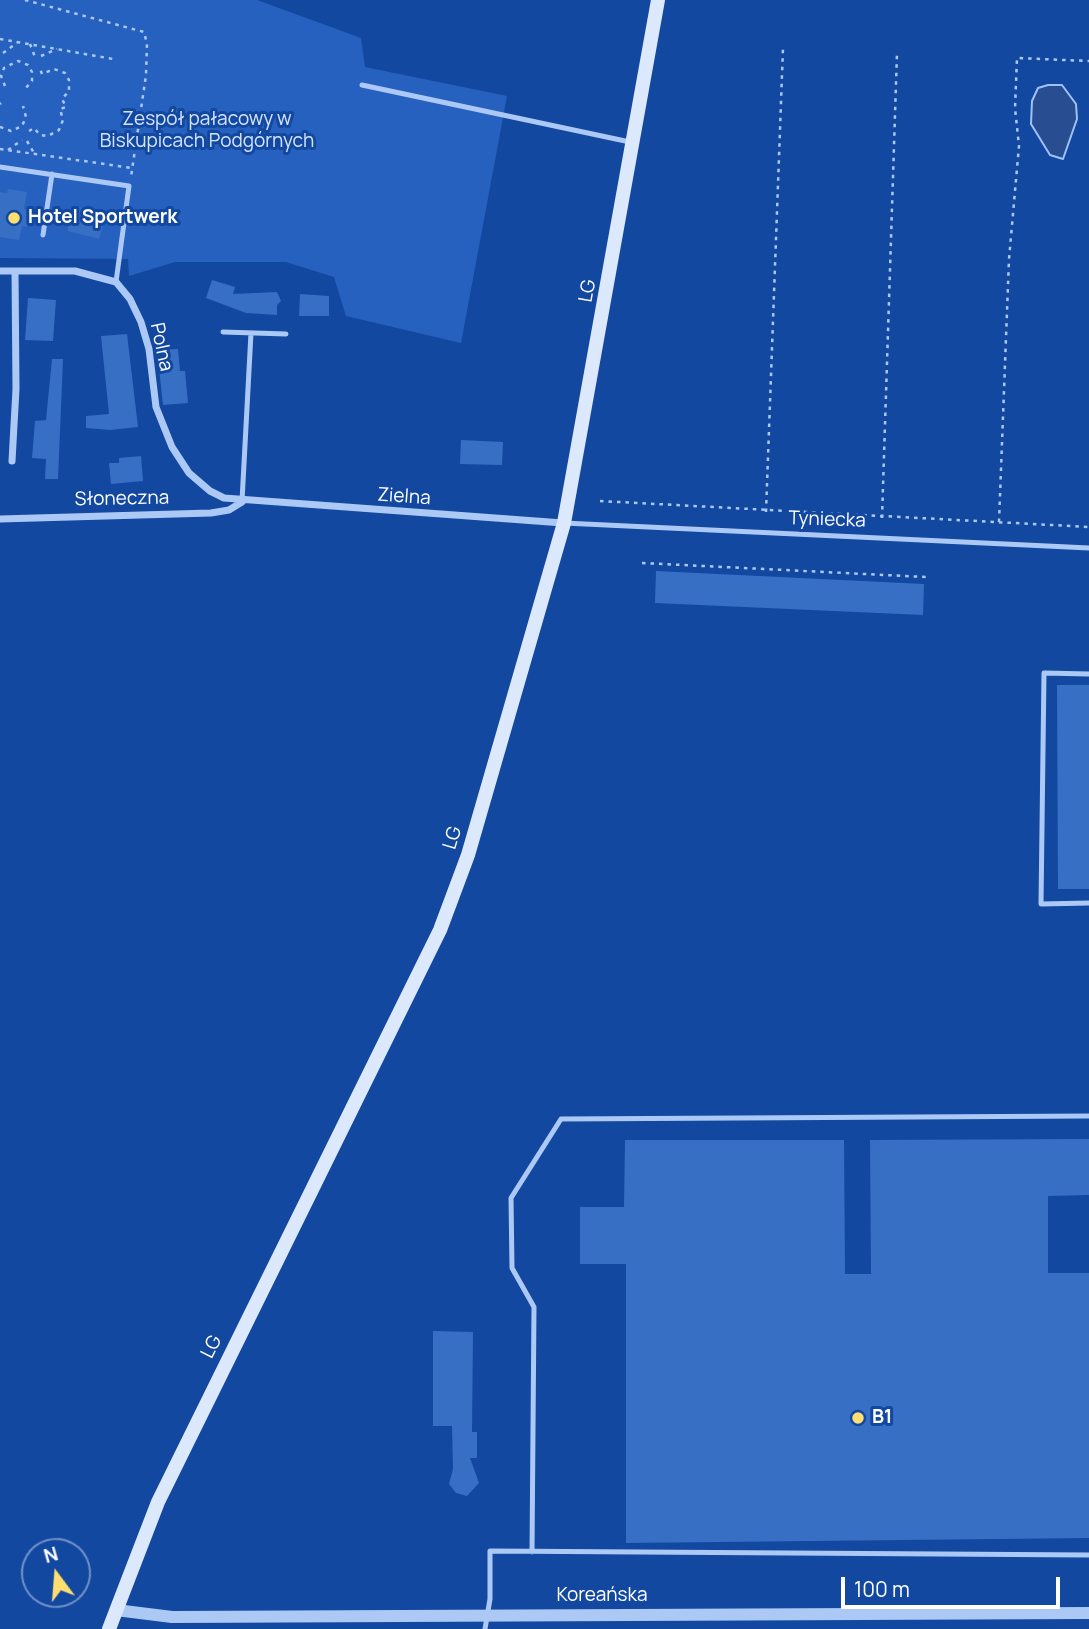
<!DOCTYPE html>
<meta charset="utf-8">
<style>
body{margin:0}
#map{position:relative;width:1089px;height:1629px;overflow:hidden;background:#1348a1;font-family:Manrope,sans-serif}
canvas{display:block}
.north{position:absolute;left:21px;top:1538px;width:70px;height:70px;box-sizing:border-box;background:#1348a1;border:2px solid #7191c7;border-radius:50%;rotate:344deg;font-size:19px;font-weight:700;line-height:28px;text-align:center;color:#fff}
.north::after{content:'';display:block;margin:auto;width:24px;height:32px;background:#ffde70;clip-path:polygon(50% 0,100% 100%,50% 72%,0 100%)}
.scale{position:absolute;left:841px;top:1577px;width:219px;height:32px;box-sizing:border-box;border:4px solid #fff;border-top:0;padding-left:9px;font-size:21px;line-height:24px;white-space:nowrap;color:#fff;-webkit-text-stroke:5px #1348a1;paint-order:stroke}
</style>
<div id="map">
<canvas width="1089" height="1629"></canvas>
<div class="north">N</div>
<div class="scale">100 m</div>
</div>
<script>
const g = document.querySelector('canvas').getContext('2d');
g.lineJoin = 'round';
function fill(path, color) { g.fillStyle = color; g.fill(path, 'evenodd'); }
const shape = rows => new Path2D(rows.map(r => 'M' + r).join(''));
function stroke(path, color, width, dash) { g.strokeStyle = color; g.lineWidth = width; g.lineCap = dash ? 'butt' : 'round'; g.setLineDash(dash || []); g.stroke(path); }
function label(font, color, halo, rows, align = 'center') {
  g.font = font + ' Manrope,sans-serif'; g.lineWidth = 6; g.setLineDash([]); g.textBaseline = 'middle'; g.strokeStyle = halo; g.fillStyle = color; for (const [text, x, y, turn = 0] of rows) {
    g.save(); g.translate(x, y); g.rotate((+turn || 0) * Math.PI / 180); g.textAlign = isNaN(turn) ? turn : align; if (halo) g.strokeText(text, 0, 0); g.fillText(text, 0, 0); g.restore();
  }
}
fill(shape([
 [0,0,257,0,361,38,365,67,507,96,461,343,346,316,334,277,286,262,175,262,129,276,128,259,0,258]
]), '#2661bf');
const water = shape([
 [1048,85,1062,85,1076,104,1077,119,1063,159,1050,155,1031,124,1032,101,1038,88,1048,85]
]);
fill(water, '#284e91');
stroke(water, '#9ec2f7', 2);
fill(shape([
 [8,189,27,192,24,209,30,210,27,227,22,226,19,240,0,237,0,192,7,193],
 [75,206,106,215,99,239,68,231,68,213,74,211],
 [212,280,235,287,233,294,277,292,281,301,277,305,277,315,246,313,206,298],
 [300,294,329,296,329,316,299,316],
 [28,298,56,300,53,341,25,340],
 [127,334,138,427,110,430,86,428,86,416,109,414,101,336],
 [178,349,180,371,185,371,188,403,163,405,157,350],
 [52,359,63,359,58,479,45,479,46,459,32,458,35,421,46,420],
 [461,440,503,442,502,465,460,464],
 [141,456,143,481,111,484,109,463,119,463,119,458],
 [656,571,924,584,923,615,655,603],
 [1057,685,1089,685,1089,889,1058,889],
 [1089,1139,1089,1195,1048,1196,1048,1273,1089,1273,1089,1538,626,1543,626,1264,580,1264,580,1207,624,1207,625,1140,844,1140,845,1274,871,1274,870,1140],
 [433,1331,473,1332,472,1432,477,1432,477,1458,470,1458,479,1483,467,1496,456,1493,449,1484,453,1469,452,1426,433,1426]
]), '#376fc5');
stroke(shape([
 [25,0,144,32,147,44,146,75,131,177],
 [0,39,113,59],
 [30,44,35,57],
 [3,53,18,42],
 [41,56,57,49],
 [5,86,1,76,4,68,18,61,28,65,32,72,32,81,25,89],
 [0,104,1,103],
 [0,127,11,131,22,126,26,117,23,106],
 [29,131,34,128,40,135,48,136,59,130,63,120,60,109,66,107,62,99,69,91,69,80,65,73,54,69,42,74,39,66],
 [27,141,34,153],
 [0,149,132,168],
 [8,150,22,140],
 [600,501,1089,527],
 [766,512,783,48],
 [882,518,897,53],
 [999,522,1009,259,1019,146,1015,108,1017,58,1089,61],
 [642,563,926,577]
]), '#acc9f5', 2.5, [3.5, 5]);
stroke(shape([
 [362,85,630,142],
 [0,167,129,186,116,282],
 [43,235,52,174],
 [223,332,286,334],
 [242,501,251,333],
 [564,523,1089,548],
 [1089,674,1044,673,1041,904,1089,903],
 [532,1552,534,1307,512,1268,511,1198,561,1119,1089,1116],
 [485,1629,490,1599,490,1551,1089,1555]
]), '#acc9f5', 5);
stroke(shape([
 [0,271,75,271,116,282,130,299,141,322,149,349,156,407,172,447,189,473,210,491,224,498,563,523],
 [12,461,16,389,15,271],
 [0,519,211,513,229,510,242,502]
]), '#acc9f5', 7);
stroke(shape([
 [116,1610,172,1617,1089,1613]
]), '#acc9f5', 12);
stroke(shape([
 [109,1629,158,1502,440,930,468,855,564,523,658,0]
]), '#dce9fd', 14);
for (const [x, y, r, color] of [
 [14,218,7,"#ffde70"],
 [858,1418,7,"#ffde70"]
]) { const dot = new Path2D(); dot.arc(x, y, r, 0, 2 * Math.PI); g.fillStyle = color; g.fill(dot); stroke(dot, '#1348a1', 2.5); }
label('19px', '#d5e5fe', '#1348a1', [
 ["Zespół pałacowy w",207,120],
 ["Biskupicach Podgórnych",207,142]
]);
label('bold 19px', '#fff', '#1348a1', [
 ["Hotel Sportwerk",28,218],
 ["B1",872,1418]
], 'left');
label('19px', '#fff', '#1348a1', [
 ["LG",588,291,-80],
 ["Polna",161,347,78],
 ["Zielna",404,497,4],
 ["Słoneczna",122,499,-1],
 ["Tyniecka",827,520,2],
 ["LG",453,838,-73],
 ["LG",212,1347,-63],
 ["Koreańska",602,1596]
]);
</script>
